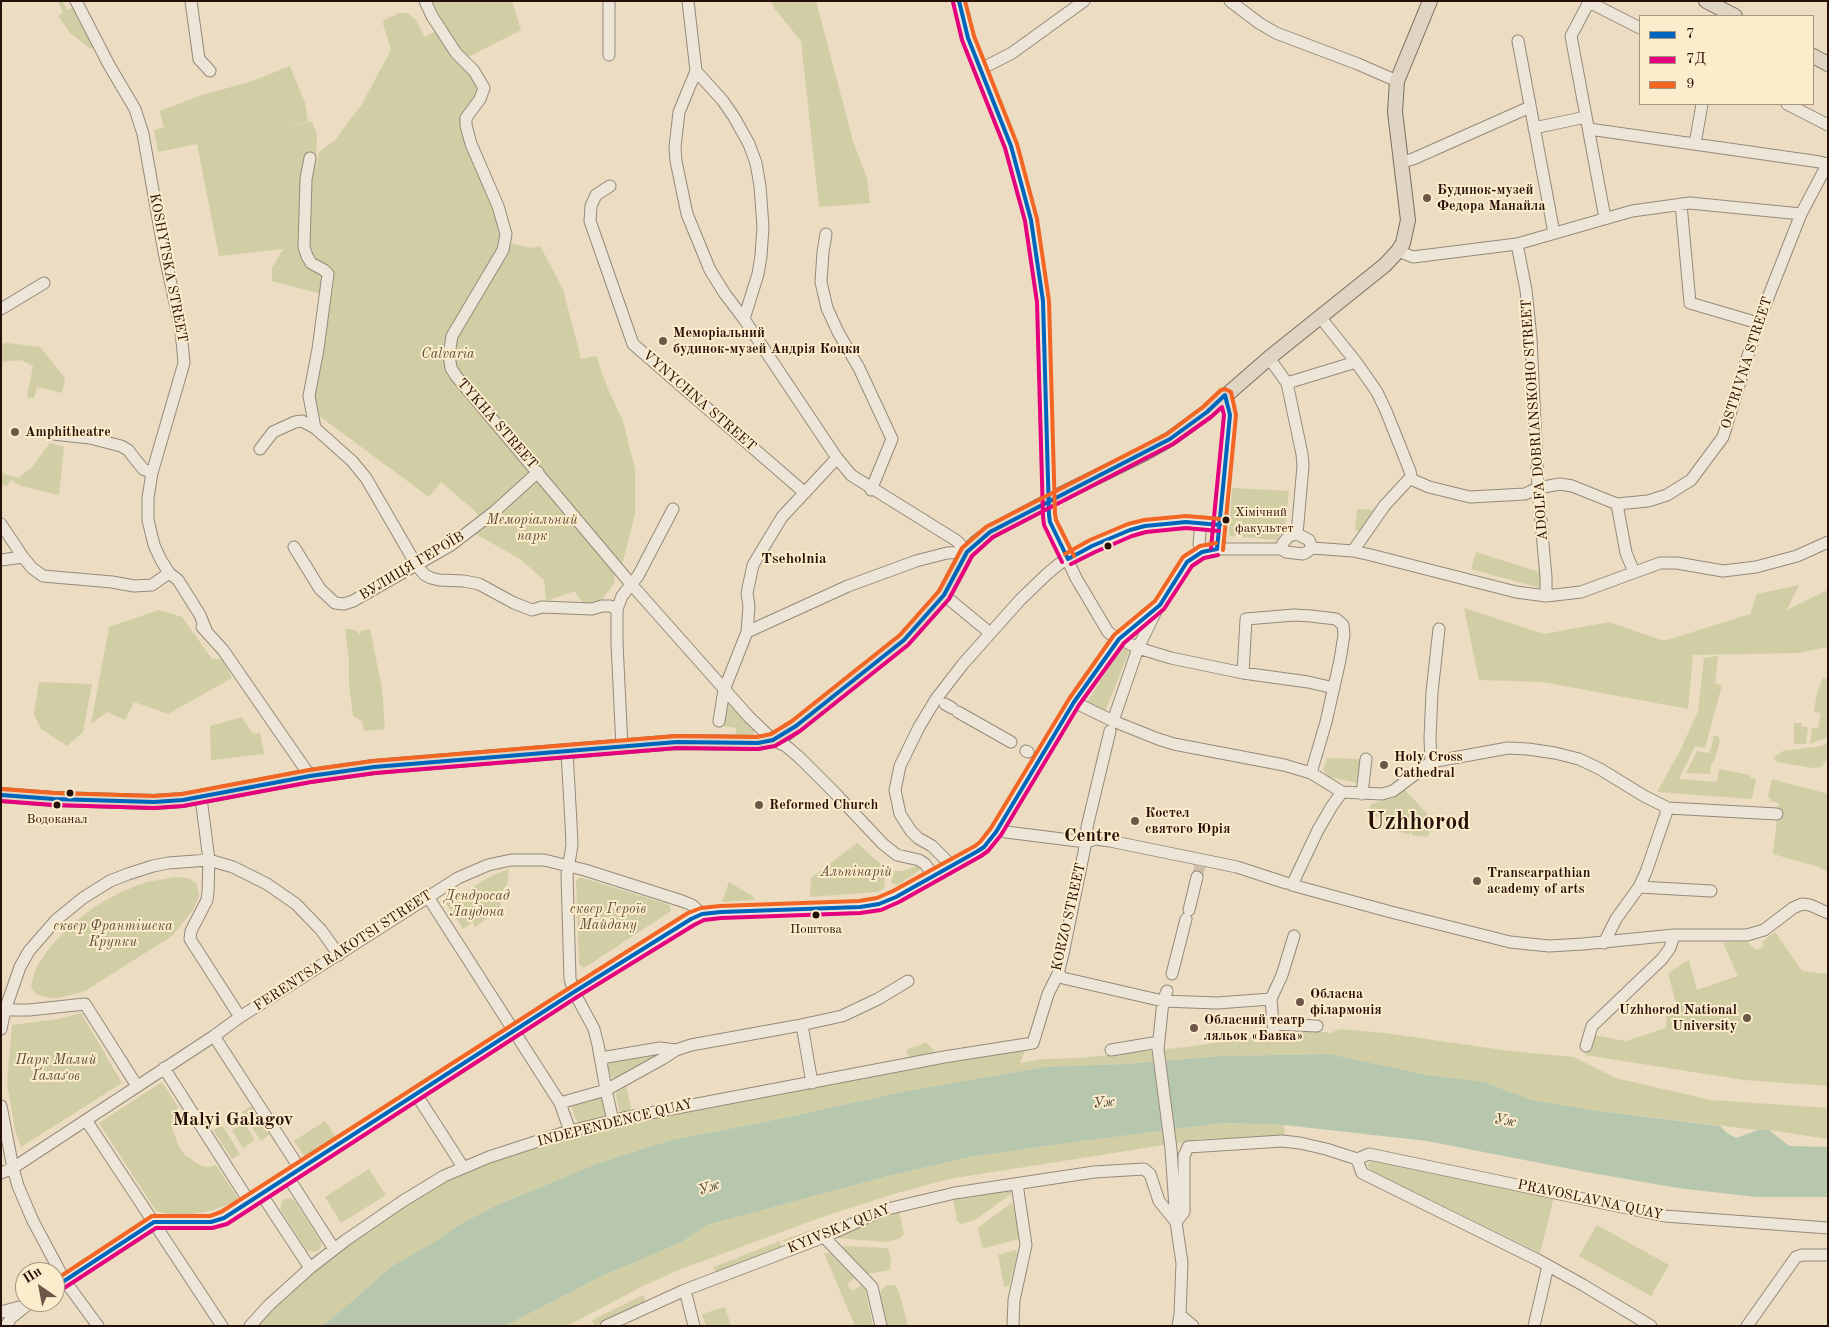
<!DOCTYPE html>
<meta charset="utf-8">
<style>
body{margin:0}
#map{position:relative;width:1829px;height:1327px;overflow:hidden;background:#ebdcc2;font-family:"Old Standard TT",serif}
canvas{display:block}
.frame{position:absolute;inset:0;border:2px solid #271008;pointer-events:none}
.legend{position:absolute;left:1639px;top:15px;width:175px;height:90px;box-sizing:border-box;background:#fdeccc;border:1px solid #a7947e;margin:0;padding:6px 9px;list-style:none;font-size:15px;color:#271008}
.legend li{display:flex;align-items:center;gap:10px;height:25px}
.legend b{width:25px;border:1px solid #a7947e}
.north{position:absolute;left:15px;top:1262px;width:50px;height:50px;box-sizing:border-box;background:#fdeccc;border:1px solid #a7947e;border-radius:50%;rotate:327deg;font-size:14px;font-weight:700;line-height:20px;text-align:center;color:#271008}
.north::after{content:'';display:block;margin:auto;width:18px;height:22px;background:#6c5749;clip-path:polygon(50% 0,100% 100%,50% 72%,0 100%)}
</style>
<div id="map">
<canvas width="1829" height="1327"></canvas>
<div class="frame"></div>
<ul class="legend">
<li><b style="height:6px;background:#0065bd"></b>7</li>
<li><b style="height:6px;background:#e5007d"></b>7Д</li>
<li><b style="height:6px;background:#f26522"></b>9</li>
</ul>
<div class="north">Пн</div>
</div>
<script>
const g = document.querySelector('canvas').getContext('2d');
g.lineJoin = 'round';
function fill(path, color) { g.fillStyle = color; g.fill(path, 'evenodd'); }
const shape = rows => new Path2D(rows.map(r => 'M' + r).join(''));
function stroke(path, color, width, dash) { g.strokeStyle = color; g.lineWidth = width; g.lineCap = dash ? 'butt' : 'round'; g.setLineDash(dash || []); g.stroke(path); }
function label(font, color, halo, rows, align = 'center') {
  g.font = font + ' "Old Standard TT",serif'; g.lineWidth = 4; g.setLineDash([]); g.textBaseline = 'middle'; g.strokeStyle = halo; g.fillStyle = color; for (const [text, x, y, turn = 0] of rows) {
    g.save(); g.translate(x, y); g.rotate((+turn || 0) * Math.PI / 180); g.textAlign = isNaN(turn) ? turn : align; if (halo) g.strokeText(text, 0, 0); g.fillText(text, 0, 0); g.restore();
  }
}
fill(shape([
 [58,1,65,1,63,3,68,10,73,7,95,46,91,49,70,33,58,16,63,12],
 [432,1,512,1,521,30,468,57,456,44],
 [771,1,816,1,853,141,867,178,870,203,819,207,801,41,774,8],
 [399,13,407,13,416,20,425,37,436,31,467,68,481,92,464,116,505,242,531,248,540,246,563,289,581,359,596,356,608,389,623,421,635,469,635,514,623,561,615,572,614,584,601,601,586,605,579,598,575,591,546,601,544,580,520,559,474,533,483,524,475,511,441,482,429,497,315,413,318,407,312,404,321,294,272,281,272,268,283,249,219,256,197,144,158,152,154,130,164,128,160,111,202,95,250,82,290,66,305,103,308,122,279,127,312,122,317,134,316,168,319,152,335,140,362,104,391,50,383,24,384,20],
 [8,343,40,347,65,378,62,393,37,387,34,398,27,397,33,366,21,360,1,362,1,344],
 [50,443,64,447,59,495,21,486,11,480,7,486,1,484,1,473,18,478,32,467],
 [1232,488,1289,491,1285,528,1276,540,1231,536,1229,534],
 [1357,509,1379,510,1364,532,1355,530],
 [1476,552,1539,572,1542,580,1540,588,1471,569],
 [1799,585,1787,610,1828,590,1828,647,1798,653,1693,655,1688,709,1543,682,1479,680,1464,608,1544,634,1609,622,1664,641,1750,614,1757,594],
 [159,610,182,617,212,659,222,659,232,678,168,714,134,702,125,720,107,712,91,724,109,627],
 [345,629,356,630,360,635,360,631,370,629,382,689,385,729,364,731,362,721,353,716,349,685,349,660],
 [1121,647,1127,649,1129,652,1105,711,1086,704],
 [1718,656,1715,683,1722,685,1705,748,1695,746,1679,779,1717,782,1719,769,1750,775,1751,778,1756,779,1752,799,1657,792,1681,749,1698,711,1704,658],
 [1823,678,1828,679,1828,735,1826,738,1810,744,1812,728,1818,728,1821,713,1814,712,1817,692],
 [39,682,92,684,83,732,67,746,41,729,34,714],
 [726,697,754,729,754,735,736,735,736,728,722,726],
 [242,717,253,734,260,732,264,754,211,760,210,726],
 [1794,723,1801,723,1802,727,1808,727,1806,744,1794,744],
 [1714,736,1718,736,1720,741,1714,761,1711,764,1710,774,1686,773,1697,751,1708,753,1710,751],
 [1828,742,1828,758,1821,767,1812,768,1778,762,1773,758,1783,751,1822,746],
 [1327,758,1361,759,1358,783,1329,777,1323,770],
 [1772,779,1828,794,1828,816,1826,816,1828,817,1828,872,1819,867,1773,854,1779,803,1770,801,1771,798,1768,797],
 [1405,790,1434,821,1428,837,1412,835,1412,833,1410,833,1409,835,1380,825,1379,820,1369,807,1372,804,1394,798],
 [857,843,886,869,884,889,877,892,810,897,811,878],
 [918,866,920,870,898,885,891,883,893,871,903,871],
 [509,869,507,884,502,893,500,911,493,914,475,927,473,922,463,929,446,903,491,876],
 [176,877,188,878,193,881,197,884,199,896,193,910,172,936,85,991,59,998,49,998,36,994,32,989,31,984,37,966,50,947,72,924,96,906,119,893,146,882],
 [580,877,670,905,671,911,584,968,579,964,576,880],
 [729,882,754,897,754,900,722,902],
 [1775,932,1802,971,1828,974,1828,1086,1744,1080,1585,1055,1593,1035,1626,1041,1666,1028,1667,1008,1676,1003,1668,973,1689,960,1697,990,1738,976,1723,943,1746,941,1756,950,1764,946,1762,942],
 [81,1013,122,1083,21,1147,15,1130,7,1083,12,1025,58,1019],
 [1340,1029,1385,1033,1510,1051,1574,1057,1615,1078,1711,1100,1828,1108,1828,1139,1769,1130,1758,1130,1592,1110,1530,1100,1484,1082,1427,1075,1330,1054,1222,1056,1124,1064,1044,1067,902,1092,769,1121,671,1140,599,1163,497,1205,462,1223,431,1244,392,1266,341,1311,322,1326,256,1326,331,1255,371,1227,461,1172,545,1143,650,1116,1026,1048,1020,1063,1043,1059,1080,1058,1186,1047,1278,1034,1316,1031,1330,1033],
 [926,1042,936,1053,911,1058,906,1052,907,1050],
 [659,1052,660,1056,618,1076,613,1078,608,1073,607,1065,612,1061],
 [162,1082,178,1107,174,1115,172,1123,173,1130,179,1147,185,1155,201,1166,209,1167,216,1165,239,1200,214,1210,193,1214,178,1216,156,1211,99,1123],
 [626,1085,632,1112,620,1114,616,1094,618,1090],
 [600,1098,603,1099,608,1118,579,1124,574,1116,572,1106],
 [251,1106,269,1135,261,1141,242,1112],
 [325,1121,336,1137,305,1157,294,1141],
 [244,1123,255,1140,243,1148,232,1130],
 [1224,1123,1284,1125,1285,1136,1202,1139,949,1179,894,1194,828,1215,681,1269,643,1286,567,1326,505,1326,602,1276,682,1242,707,1225,888,1176,970,1157,1067,1143],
 [222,1125,240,1154,232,1159,213,1130],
 [1372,1159,1554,1197,1540,1253,1371,1170,1367,1166],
 [369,1169,386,1195,341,1223,325,1197],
 [1012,1189,1011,1194,975,1220,961,1224,957,1221,953,1198],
 [291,1198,294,1200,321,1242,321,1248,316,1252,307,1251,280,1209,283,1200],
 [1011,1203,1013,1205,1021,1236,1019,1239,985,1248,982,1247,978,1228],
 [899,1211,904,1234,899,1239,885,1242,838,1238,841,1235,885,1212],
 [829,1224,830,1229,785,1246,783,1240],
 [1597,1225,1669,1265,1651,1296,1579,1256],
 [780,1241,782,1247,716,1273,713,1267],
 [846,1246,888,1248,891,1259,890,1270,866,1274,841,1247],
 [1015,1250,1018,1253,1009,1286,1004,1287,998,1255],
 [824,1253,830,1253,854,1278,847,1285,852,1291,861,1285,865,1289,873,1326,855,1326],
 [887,1285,895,1285,899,1292,908,1326,887,1326,880,1296,881,1290],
 [643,1295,646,1302,595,1326,592,1320],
 [725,1307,731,1326,706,1326,702,1314]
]), '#d1cea5');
fill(shape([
 [1330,1054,1427,1075,1484,1082,1531,1100,1592,1110,1720,1126,1727,1133,1736,1138,1758,1130,1769,1130,1789,1146,1828,1147,1828,1197,1756,1197,1678,1188,1586,1172,1427,1141,1284,1125,1224,1123,1067,1143,970,1157,888,1176,707,1225,682,1242,602,1276,505,1326,322,1326,341,1311,392,1266,431,1244,462,1223,497,1205,599,1163,671,1140,769,1121,902,1092,1044,1067,1124,1064,1222,1056]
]), '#b6c7ae');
stroke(shape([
 [1197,877,1200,866]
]), '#cebda6', 11, [11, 5.5]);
const minor = shape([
 [76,1,109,65,135,109,143,134,164,252,181,330,184,363,152,473,148,498,148,520,154,545,161,560,169,573,178,580,200,615,206,630],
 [191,1,199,59,210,71],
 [425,1,432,16,456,53,474,71,484,88,480,99,466,118,466,125,471,144,498,206,506,234,503,250,452,336,449,355,451,368,456,376,631,584,749,717,773,740,786,746,800,758,835,793,883,844,897,855,919,860,925,864,933,875],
 [609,1,609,55],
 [688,1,696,71,723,101,734,117,749,144,756,163,760,186,763,227,761,256,758,274,744,319],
 [959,1,968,38,1011,146,1031,220,1043,301,1049,515,1050,522,1076,578,1108,632,1112,635,1138,648,1171,658,1243,673,1308,682,1334,688],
 [1230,1,1259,23,1276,33,1358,64,1397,81],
 [1518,41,1554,233],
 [981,69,1012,53,1084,1],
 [696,71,679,112,675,147,676,161,687,214,710,270,725,294,744,319,837,458,851,475,957,541,967,552],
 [1787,104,1828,125],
 [1534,128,1586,117],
 [1589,129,1820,162,1827,165],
 [1695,144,1702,104],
 [310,158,306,179,304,247,307,256,311,263,324,270,328,274,318,349,309,396,315,428],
 [1402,162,1413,159,1530,107],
 [610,186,596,195,591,206,590,221,633,344,805,493],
 [1681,204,1690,303,1758,323],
 [1605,218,1571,36,1589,2,1640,28],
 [826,234,823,252,821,282,827,308,838,332,859,368,892,439,871,490],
 [1517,244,1526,290,1531,338,1538,488,1546,577,1546,596],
 [1398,251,1413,257,1517,244,1632,211,1690,203,1801,214],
 [1,309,44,283],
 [1269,358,1287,383,1302,454,1303,466,1297,534],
 [1287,383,1356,362,1320,317],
 [53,434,90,438,121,446,128,450,143,469,152,473],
 [260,449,273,432,295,422,302,421,315,428,352,461,366,478,417,566,425,575,431,578,439,580,464,581,479,584,514,603,532,610,542,607,592,609,602,606,610,606,617,609],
 [1411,477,1413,480,1429,487,1470,497,1525,494,1538,488,1560,484,1572,486,1617,504,1648,501,1667,495,1691,480,1723,437,1758,323,1801,214,1828,163],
 [1617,504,1626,553,1634,572],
 [1201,522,1199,544,1202,552],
 [1,524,23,557,32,568,43,576,112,582,134,586,152,585,169,573],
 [294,547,320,589,335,603,344,604,353,601,451,545,494,512,538,472],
 [1312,548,1353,551,1371,555,1516,592,1546,596,1581,592,1660,563,1677,563,1723,571,1756,567,1797,556,1828,542],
 [1217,549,1230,415,1225,395],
 [1281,549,1283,543,1289,536,1297,534,1309,540,1312,548],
 [1353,551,1385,505,1411,477,1410,471,1386,411,1377,392,1356,362],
 [1,560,23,557],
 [944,595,990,633],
 [202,627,223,650,310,776],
 [747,632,848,586,916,561,947,553,967,552],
 [1243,673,1246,619,1294,615,1311,616,1336,619,1343,625,1344,635,1340,660,1326,722,1311,773],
 [1074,702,1113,721,1158,739,1174,744,1284,765,1311,773,1342,792,1382,794,1393,791,1431,762,1508,748,1528,749,1555,753,1579,759,1600,769,1644,796,1668,808,1777,814],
 [945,704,952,708],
 [958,712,1011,742],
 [719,721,724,690,747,632,749,606,747,593,753,565,782,517,837,458],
 [1113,721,1138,648,1157,609],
 [622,747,617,643,617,609,622,596,638,576,673,509],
 [1026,751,1028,752],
 [567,752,571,823,572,845,567,875,570,979,574,992,594,1029,598,1045,606,1090,662,1059,676,1050,691,1045,796,1026,842,1016,878,999,908,981],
 [1431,762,1430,738,1432,692,1439,629],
 [1342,792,1332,806,1318,830,1292,885,1391,912,1510,942,1549,946,1583,944,1674,935,1747,935,1764,930,1793,908,1802,904,1810,905,1828,913],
 [1362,794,1366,759],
 [201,798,209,860,208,892,207,900,191,931,190,939,240,1017],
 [1006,832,1086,842,1096,839,1110,841,1237,867,1286,883],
 [951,865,932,846,918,838,911,831,900,814,895,790,900,766,919,727,936,699,963,664,1020,600,1047,574,1059,564,1092,546,1130,530,1156,524,1186,522,1220,525],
 [1639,887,1711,891],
 [428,897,560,1103],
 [1189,910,1197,877],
 [1604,943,1616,919,1639,887,1646,872,1668,808],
 [1058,974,1063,978,1163,1001,1217,1003,1271,999,1282,975,1294,936],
 [1172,974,1186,919],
 [1167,991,1163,1001,1158,1049,1171,1149,1176,1222,1182,1263,1180,1315,1178,1326],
 [1271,999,1274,1035],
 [1,1010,29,1010,85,1004,137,1086],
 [1273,1024,1317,1026],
 [802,1025,812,1083],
 [1,1029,5,1010,20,967,29,951,56,920,83,898,110,881,128,874,153,866,168,863,209,860,233,867,267,884,296,904,321,930,339,955],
 [214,1036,300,1169],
 [1586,1046,1592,1026,1662,959,1670,948,1674,935],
 [1111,1050,1159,1042],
 [601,1058,660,1048,676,1050],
 [164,1068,250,1203],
 [416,1094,463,1167],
 [1,1106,13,1168,18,1186,33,1221,65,1281,98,1326],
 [86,1120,222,1326],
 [570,1131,560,1103,606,1090,613,1121],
 [1357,1159,1369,1154,1665,1216,1828,1228],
 [1,1173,13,1168,214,1036,240,1017,458,878,488,865,511,860,544,860,585,870,682,901,692,905,702,914],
 [288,1177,334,1249],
 [262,1195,310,1268],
 [154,1222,211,1222,224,1218,574,992,691,919,702,914,721,912,860,907,879,904,896,897,978,851,984,847,996,832,1074,702,1119,639,1160,605,1187,562,1194,556,1202,552,1217,549,1281,549,1286,552,1303,554,1307,552,1312,548],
 [824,1237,872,1287,881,1326],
 [55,1287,154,1222],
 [685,1290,694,1326],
 [1,1312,23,1306],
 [1180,1315,1193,1326],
 [6,1326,11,1318,31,1302],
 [250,1326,269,1305,310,1268,346,1240,403,1201,444,1176,489,1157,566,1132,624,1118,944,1057,1033,1043,1048,994,1058,974,1063,954,1086,842,1087,827,1110,731],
 [606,1326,685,1290,824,1237,883,1210,955,1193,1094,1172,1144,1169,1150,1174,1159,1201,1176,1222,1184,1212,1184,1156,1188,1147,1282,1141,1300,1143,1326,1149,1357,1159,1362,1173,1538,1260,1583,1285,1651,1326],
 [1013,1326,1014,1300,1026,1245,1017,1184],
 [1534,1326,1548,1266],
 [1747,1326,1796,1257,1802,1255,1828,1255]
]);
const major = shape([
 [1706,1,1735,16],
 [1813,56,1828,64],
 [1,795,54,799,154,802,183,800,310,776,374,767,677,742,758,743,781,737,796,726,904,640,944,595,967,552,977,542,990,532,1060,495,1145,453,1170,439,1207,412,1269,358,1385,265,1398,251,1403,243,1408,220,1395,112,1397,81,1430,1]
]);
stroke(minor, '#958a7a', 13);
stroke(major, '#7a6f61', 16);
stroke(minor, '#ede5d8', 11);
stroke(major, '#e0d5c3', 14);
stroke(shape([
 [959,1,968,38,1011,146,1031,220,1043,301,1049,515,1050,522,1068,559],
 [1068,559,1092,546,1130,530,1145,526,1186,522,1220,525],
 [1,795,54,799,154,802,183,800,310,776,374,767,677,742,758,743,773,740,796,726,904,640,944,595,967,552,990,532,1170,439,1207,412,1225,395,1230,415,1217,549],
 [55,1287,154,1222,211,1222,224,1218,574,992,691,919,702,914,721,912,860,907,879,904,896,897,978,851,984,847,996,832,1074,702,1119,639,1160,605,1187,562,1202,552,1217,549]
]), '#0065bd', 4);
stroke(shape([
 [953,2,962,40,1005,148,1025,221,1037,302,1043,516,1044,525,1062,562],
 [1071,564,1095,552,1132,536,1146,532,1186,528,1219,531],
 [1,801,54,805,154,808,183,806,311,782,375,773,677,748,758,749,775,746,800,731,908,645,949,599,972,556,993,537,1173,444,1211,417,1222,407,1224,415,1211,548],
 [58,1292,156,1228,212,1228,227,1224,577,997,694,925,704,920,721,918,860,913,881,910,899,902,981,856,988,851,1001,835,1079,705,1124,643,1164,609,1192,566,1204,558,1218,555]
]), '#e5007d', 4);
stroke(shape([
 [965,1,974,36,1017,144,1037,219,1049,301,1055,514,1056,520,1074,556],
 [1065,554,1090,540,1128,524,1144,520,1186,516,1221,519],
 [1,789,54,793,154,796,182,794,309,770,373,761,676,736,757,737,771,734,792,721,900,635,939,591,962,548,986,527,1167,434,1203,407,1221,390,1225,389,1231,392,1236,415,1223,550],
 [55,1280,152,1216,210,1216,221,1212,571,987,688,913,701,908,720,906,859,901,877,898,893,891,975,846,980,842,991,828,1069,699,1114,635,1155,601,1183,557,1200,546,1216,543]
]), '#f26522', 4);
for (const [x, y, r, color] of [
 [1427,198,5,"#6c5749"],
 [663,341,5,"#6c5749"],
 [15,432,5,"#6c5749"],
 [1226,520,4.5,"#271008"],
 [1108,546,4.5,"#271008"],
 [1384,765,5,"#6c5749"],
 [70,793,4.5,"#271008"],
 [57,805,4.5,"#271008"],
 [759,805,5,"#6c5749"],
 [1135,821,5,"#6c5749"],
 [1477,881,5,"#6c5749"],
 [816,915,4.5,"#271008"],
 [1300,1002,5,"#6c5749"],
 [1747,1018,5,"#6c5749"],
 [1194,1028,5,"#6c5749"]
]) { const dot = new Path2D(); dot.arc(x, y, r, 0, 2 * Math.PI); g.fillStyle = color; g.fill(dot); stroke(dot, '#fdeccc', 2); }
label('13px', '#271008', '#fdeccc', [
 ["Хімічний",1235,513,"left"],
 ["факультет",1235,529,"left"],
 ["Водоканал",57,820],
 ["Поштова",816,930]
]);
label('bold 14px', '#271008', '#fdeccc', [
 ["Будинок-музей",1437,190],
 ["Федора Манайла",1437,206],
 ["Меморіальний",673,333],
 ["будинок-музей Андрія Коцки",673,349],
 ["Amphitheatre",25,432],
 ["Holy Cross",1394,757],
 ["Cathedral",1394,773],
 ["Reformed Church",769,805],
 ["Костел",1145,813],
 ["святого Юрія",1145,829],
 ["Transcarpathian",1487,873],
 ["academy of arts",1487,889],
 ["Обласна",1310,994],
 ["філармонія",1310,1010],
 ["Uzhhorod National",1737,1010,"right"],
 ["University",1737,1026,"right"],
 ["Обласний театр",1204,1020],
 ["ляльок «Бавка»",1204,1036]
], 'left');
label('14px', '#271008', '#fdeccc', [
 ["KOSHYTSKA STREET",168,268,79],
 ["OSTRIVNA STREET",1747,363,-72],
 ["VYNYCHNA STREET",699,401,41],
 ["ADOLFA DOBRIANSKOHO STREET",1535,420,-94],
 ["TYKHA STREET",497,424,49],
 ["ВУЛИЦЯ ГЕРОЇВ",412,566,-31],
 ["KORZO STREET",1069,917,-77],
 ["FERENTSA RAKOTSI STREET",343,951,-33],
 ["INDEPENDENCE QUAY",615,1123,-14],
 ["PRAVOSLAVNA QUAY",1590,1200,12],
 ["KYIVSKA QUAY",839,1229,-22]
]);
label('italic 14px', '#5b4f37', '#fdeccc', [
 ["Calvaria",448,354],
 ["Меморіальний",532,520],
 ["парк",532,536],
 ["Альпінарій",856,872],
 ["Дендросад",477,896],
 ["Лаудона",477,912],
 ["сквер Героїв",608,909],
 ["Майдану",608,925],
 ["сквер Франтішека",113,926],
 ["Крупки",113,942],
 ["Парк Малий",56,1060],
 ["Ґалаґов",56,1076]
]);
label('bold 15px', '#271008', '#fdeccc', [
 ["Tseholnia",794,559]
]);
label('italic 15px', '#514d3f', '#fdeccc', [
 ["Уж",1104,1103,-7],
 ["Уж",1505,1121,8],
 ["Уж",709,1188,-20]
]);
label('bold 19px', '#271008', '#fdeccc', [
 ["Centre",1092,836],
 ["Malyi Galagov",233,1120]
]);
label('bold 24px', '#271008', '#fdeccc', [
 ["Uzhhorod",1418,823]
]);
</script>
